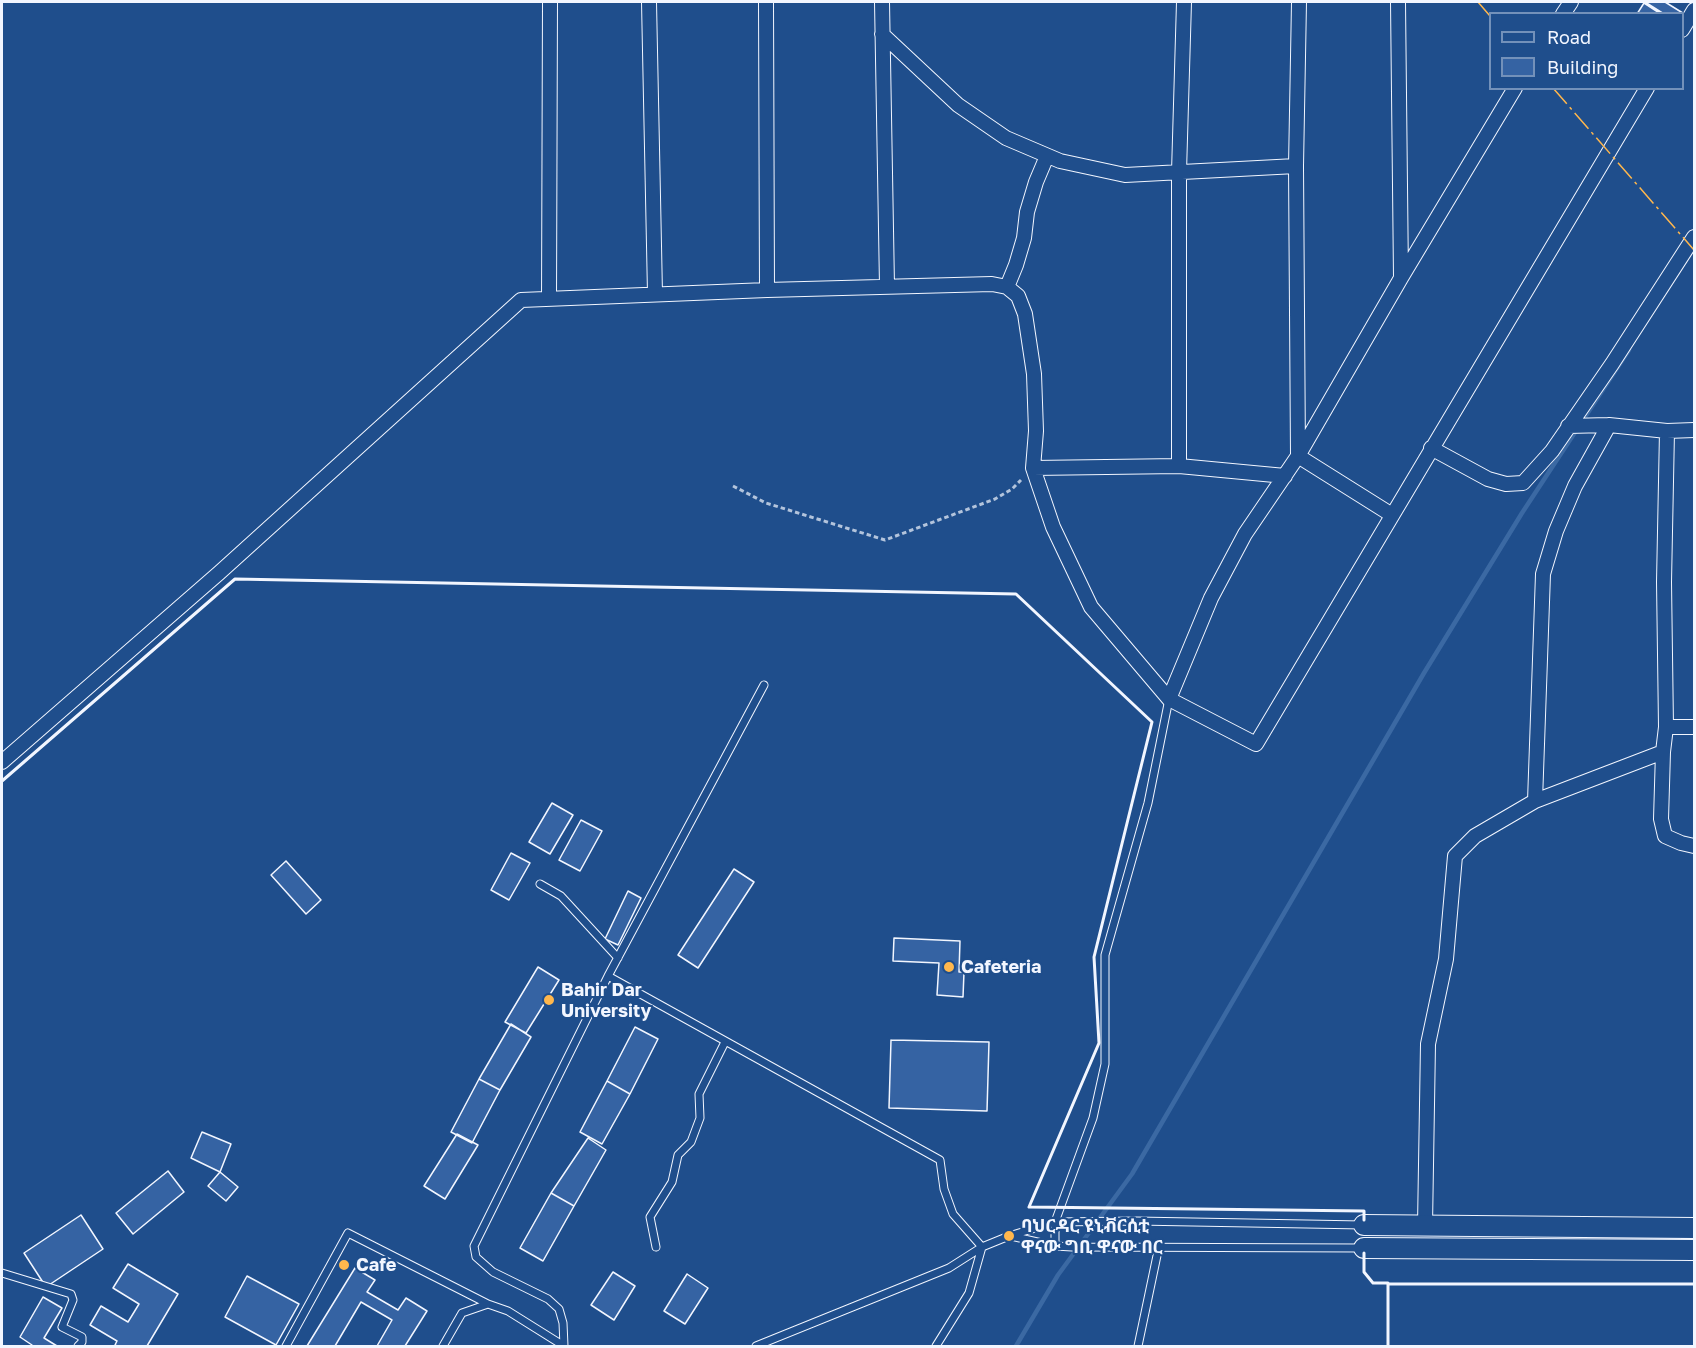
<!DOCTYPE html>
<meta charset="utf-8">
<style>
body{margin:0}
#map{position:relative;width:1696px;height:1348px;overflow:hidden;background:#1f4e8c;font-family:"Golos Text",sans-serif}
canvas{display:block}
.frame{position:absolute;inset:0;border:3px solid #f2f6ff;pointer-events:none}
.legend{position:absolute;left:1489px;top:12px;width:195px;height:78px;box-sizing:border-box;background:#1f4e8c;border:2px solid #7391ba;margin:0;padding:8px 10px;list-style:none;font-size:18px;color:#f2f6ff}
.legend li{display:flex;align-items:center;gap:12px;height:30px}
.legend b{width:30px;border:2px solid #7391ba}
</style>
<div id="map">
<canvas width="1696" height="1348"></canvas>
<div class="frame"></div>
<ul class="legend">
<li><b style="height:8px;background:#1f4e8c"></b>Road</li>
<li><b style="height:16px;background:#3563a3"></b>Building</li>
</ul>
</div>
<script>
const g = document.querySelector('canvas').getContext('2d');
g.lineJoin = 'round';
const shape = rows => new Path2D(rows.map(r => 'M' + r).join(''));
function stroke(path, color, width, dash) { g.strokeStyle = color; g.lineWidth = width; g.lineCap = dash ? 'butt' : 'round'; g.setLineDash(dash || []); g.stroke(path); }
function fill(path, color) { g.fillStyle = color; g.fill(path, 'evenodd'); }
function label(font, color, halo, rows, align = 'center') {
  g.font = font + ' "Golos Text","Noto Sans Ethiopic",sans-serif'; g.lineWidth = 4.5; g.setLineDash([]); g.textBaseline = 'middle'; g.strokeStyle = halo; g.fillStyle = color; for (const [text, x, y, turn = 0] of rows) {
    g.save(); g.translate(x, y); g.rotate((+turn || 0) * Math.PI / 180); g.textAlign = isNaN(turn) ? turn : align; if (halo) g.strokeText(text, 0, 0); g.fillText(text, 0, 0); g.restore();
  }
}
stroke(shape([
 [1016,1346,1058,1275,1132,1174,1424,673,1522,513,1629,350]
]), '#3b69a3', 4.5);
const building = shape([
 [1645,2,1665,2,1686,15,1682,21,1682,14,1664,14,1645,2],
 [1644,3,1661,14,1637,14,1644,3],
 [552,803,573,815,550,854,529,842,552,803],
 [581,820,602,831,580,871,559,860,581,820],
 [511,853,530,863,509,900,491,890,511,853],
 [286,861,321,900,306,914,271,875,286,861],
 [734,869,754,882,698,968,678,955,734,869],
 [628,891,641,898,618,945,605,939,628,891],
 [894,938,960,941,959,972,964,972,963,997,937,995,939,963,893,961,894,938],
 [538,967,559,980,526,1033,505,1022,538,967],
 [511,1024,531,1037,500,1090,479,1079,511,1024],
 [635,1027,658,1039,630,1094,607,1081,635,1027],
 [891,1040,989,1042,987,1111,889,1108,891,1040],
 [479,1079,500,1090,472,1143,451,1132,479,1079],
 [607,1081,630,1094,602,1144,580,1132,607,1081],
 [202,1132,231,1144,220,1172,191,1158,202,1132],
 [457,1134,478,1145,445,1199,424,1186,457,1134],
 [588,1138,606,1150,574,1206,551,1193,588,1138],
 [168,1171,184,1192,133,1234,116,1213,168,1171],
 [220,1172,238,1187,226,1201,208,1186,220,1172],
 [551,1193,574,1206,543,1261,520,1248,551,1193],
 [81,1215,103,1249,46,1287,24,1253,81,1215],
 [128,1264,178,1294,147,1346,117,1346,115,1345,117,1341,90,1325,101,1306,128,1322,139,1304,113,1288,128,1264],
 [355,1268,375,1280,367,1292,398,1310,406,1298,427,1311,405,1346,377,1346,392,1320,361,1302,335,1346,307,1346,355,1268],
 [613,1272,635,1286,614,1320,591,1305,613,1272],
 [687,1274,708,1288,685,1324,664,1311,687,1274],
 [247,1276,299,1304,276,1345,225,1317,247,1276],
 [43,1297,62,1308,44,1338,57,1346,32,1346,32,1345,20,1337,43,1297]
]);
fill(building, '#3563a3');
stroke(building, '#f2f6ff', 1.5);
const lane = shape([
 [540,884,561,896,618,958],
 [608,976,940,1160,944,1189,953,1214,982,1247],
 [1011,1236,1055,1246,1072,1247,1362,1248],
 [1055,1246,1055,1222,1093,1118,1105,1064,1105,955,1148,803,1169,699],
 [656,1247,650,1217,672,1182,678,1155,691,1142,700,1118,699,1094,725,1042],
 [2,1273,71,1294,73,1300,62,1327,82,1337,82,1342,78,1346],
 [286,1346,348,1233,488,1304],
 [443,1346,462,1313,488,1304,508,1311,564,1346],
 [564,1346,563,1323,559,1309,548,1299,493,1272,476,1257,474,1246,608,976,764,685],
 [756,1346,949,1268,982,1247,1009,1236,1055,1222,1136,1221,1363,1225],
 [936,1346,969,1293,982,1247],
 [1138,1346,1159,1246]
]);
const street = shape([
 [649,2,655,294],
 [766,2,767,290],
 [882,2,887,286],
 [1299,2,1296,166,1298,456,1392,515],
 [1398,2,1401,278],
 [1563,14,1571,2],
 [1682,30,1694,10],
 [882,34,958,105,1006,138,1060,161,1125,175,1296,166],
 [1007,287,1016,265,1024,238,1027,212,1036,182,1047,156],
 [549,299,550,2],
 [1568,426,1609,425],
 [1667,431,1664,582,1666,727,1663,752,1661,819,1665,836,1681,843,1694,846],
 [1431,448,1488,479,1506,484,1523,483,1552,451,1612,364,1694,237],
 [1179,466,1179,172,1184,2],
 [1033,468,1179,466,1285,476],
 [1169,699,1211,598,1245,534,1298,456,1401,278,1515,88],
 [1666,727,1694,727],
 [2,762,219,573,521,300,767,290,992,284,1007,287,1018,296,1025,314,1034,374,1036,431,1033,468,1053,527,1091,607,1169,699,1256,744,1647,88],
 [1535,801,1543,574,1556,531,1575,486,1609,425,1667,431,1694,430],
 [1425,1225,1428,1044,1446,959,1455,856,1475,836,1535,801,1663,752]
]);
const secondary = shape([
 [1364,1225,1694,1228],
 [1364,1248,1694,1250]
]);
stroke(lane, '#f2f6ff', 9);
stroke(street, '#f2f6ff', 16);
stroke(secondary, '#f2f6ff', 22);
stroke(shape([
 [733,486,766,503,885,540,995,499,1012,489,1021,480]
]), '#b3c4dc', 3, [4.5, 3]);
stroke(lane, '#1f4e8c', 7);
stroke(street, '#1f4e8c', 14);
stroke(secondary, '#1f4e8c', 20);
stroke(shape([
 [2,781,235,579,1016,594,1152,722,1094,957,1099,1043,1029,1207,1364,1211,1364,1220],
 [1364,1253,1364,1272,1373,1283,1388,1283,1388,1346],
 [1388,1284,1694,1284]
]), '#f2f6ff', 3);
stroke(shape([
 [1478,2,1490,16],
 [1553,88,1694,250]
]), '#ffb74d', 1.5, [21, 4.5, 3, 4.5]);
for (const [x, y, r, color] of [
 [949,967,6,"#ffb74d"],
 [549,1000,6,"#ffb74d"],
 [1009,1236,6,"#ffb74d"],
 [344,1265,6,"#ffb74d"]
]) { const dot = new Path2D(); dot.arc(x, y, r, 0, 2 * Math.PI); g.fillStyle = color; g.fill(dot); stroke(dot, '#1f4e8c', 2); }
label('bold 18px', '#f2f6ff', '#1f4e8c', [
 ["Cafeteria",961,967],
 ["Bahir Dar",561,990],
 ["University",561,1011],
 ["ባህርዳር ዩኒቭርሲቲ",1021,1226],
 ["ዋናው ግቢ ዋናው በር",1021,1247],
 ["Cafe",356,1265]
], 'left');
</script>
